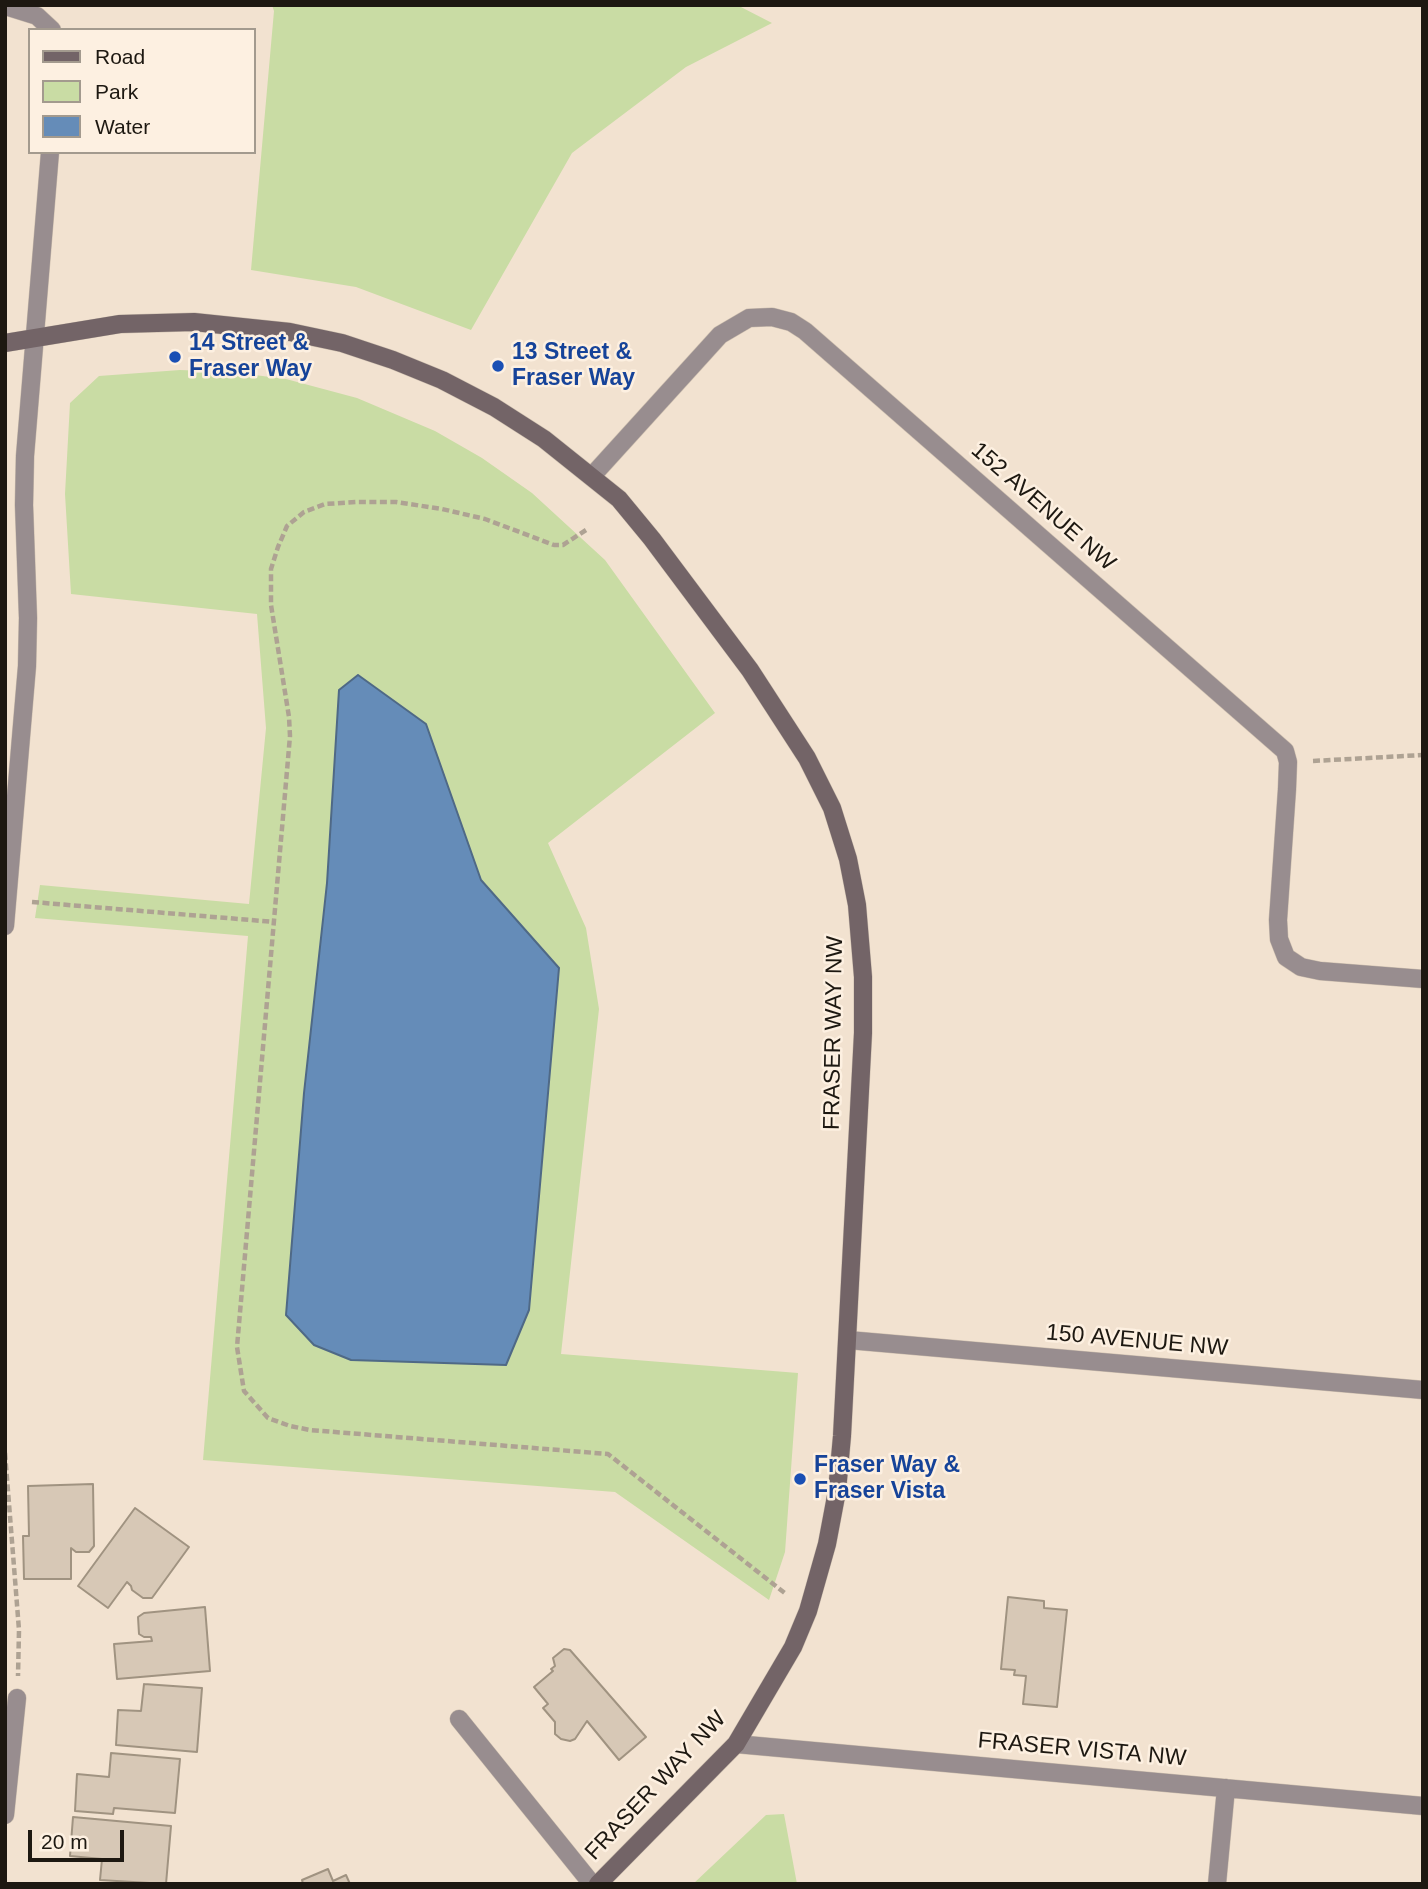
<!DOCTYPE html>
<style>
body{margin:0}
#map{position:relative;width:1428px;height:1889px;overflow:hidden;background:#f2e2d0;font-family:Arial,sans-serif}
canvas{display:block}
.frame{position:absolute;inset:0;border:7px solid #1d1811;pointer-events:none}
.legend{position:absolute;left:28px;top:28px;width:228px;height:126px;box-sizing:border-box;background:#fdf0e1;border:2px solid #a39a8e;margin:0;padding:9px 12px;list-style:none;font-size:21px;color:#1d1811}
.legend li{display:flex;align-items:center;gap:14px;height:35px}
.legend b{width:35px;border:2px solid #a39a8e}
.scale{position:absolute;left:28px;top:1830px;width:96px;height:32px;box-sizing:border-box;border:4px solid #1d1811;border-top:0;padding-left:9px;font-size:21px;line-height:24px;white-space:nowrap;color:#1d1811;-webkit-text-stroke:5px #fdf0e1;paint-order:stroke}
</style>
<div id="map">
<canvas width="1428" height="1889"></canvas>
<div class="frame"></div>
<ul class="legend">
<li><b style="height:9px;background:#736467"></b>Road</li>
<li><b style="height:19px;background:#c9dca4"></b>Park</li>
<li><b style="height:19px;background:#658cb8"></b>Water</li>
</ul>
<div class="scale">20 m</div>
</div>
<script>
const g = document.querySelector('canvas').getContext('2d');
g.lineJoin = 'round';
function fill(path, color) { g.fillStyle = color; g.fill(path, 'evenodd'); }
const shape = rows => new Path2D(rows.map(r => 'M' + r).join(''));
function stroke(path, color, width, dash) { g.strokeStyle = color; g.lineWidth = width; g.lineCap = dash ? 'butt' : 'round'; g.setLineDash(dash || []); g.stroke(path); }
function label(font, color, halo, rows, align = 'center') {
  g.font = font + ' Arial,sans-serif'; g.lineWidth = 5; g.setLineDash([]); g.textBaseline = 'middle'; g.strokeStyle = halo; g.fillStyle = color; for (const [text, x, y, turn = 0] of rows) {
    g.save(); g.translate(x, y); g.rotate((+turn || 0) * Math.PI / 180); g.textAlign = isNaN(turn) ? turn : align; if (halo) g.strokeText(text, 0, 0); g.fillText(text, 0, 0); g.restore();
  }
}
fill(shape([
 [272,5,737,5,772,23,686,67,572,153,471,330,356,287,251,270,274,11],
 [180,370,231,372,286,379,357,398,435,431,482,458,532,493,605,560,715,713,548,843,586,928,599,1009,561,1354,798,1373,785,1552,769,1600,615,1492,203,1460,248,936,35,918,40,885,249,904,266,728,257,614,71,594,65,494,70,403,99,376],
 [784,1814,797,1884,693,1884,766,1815]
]), '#c9dca4');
const water = shape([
 [358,675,426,724,481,880,559,968,529,1310,506,1365,351,1360,314,1345,286,1315,304,1093,327,883,339,690,358,675]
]);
fill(water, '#658cb8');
stroke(water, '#4f6986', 2);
const building = shape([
 [93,1484,94,1546,89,1552,76,1552,71,1548,71,1579,24,1579,23,1536,29,1536,28,1486,93,1484],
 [135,1508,189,1547,152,1598,143,1598,132,1590,131,1586,127,1582,108,1608,78,1586,135,1508],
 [1008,1597,1044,1601,1044,1608,1067,1610,1057,1707,1023,1704,1026,1676,1014,1675,1015,1670,1001,1669,1008,1597],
 [205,1607,210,1671,117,1679,114,1644,152,1641,151,1637,144,1637,139,1634,138,1617,144,1613,205,1607],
 [564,1649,570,1650,646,1737,619,1760,587,1721,575,1739,570,1741,561,1739,555,1734,555,1722,543,1708,548,1704,534,1687,553,1671,551,1669,555,1666,553,1658,564,1649],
 [144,1684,202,1688,197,1752,116,1745,118,1710,141,1711,144,1684],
 [111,1753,180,1759,175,1813,114,1808,113,1814,75,1811,77,1774,109,1777,111,1753],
 [73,1817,171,1826,166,1884,100,1880,102,1859,70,1856,73,1817],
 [328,1869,333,1881,346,1875,350,1884,303,1884,302,1880,328,1869]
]);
fill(building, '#d7c8b6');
stroke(building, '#a09381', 2);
const street = shape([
 [5,6,37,16,52,30],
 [592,476,720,335,749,318,772,317,791,322,805,331,1285,751,1288,762,1287,789,1278,920,1279,939,1286,957,1301,967,1320,971,1423,979],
 [5,926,27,666,28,618,24,505,25,456,50,152],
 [848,1340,1423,1390],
 [459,1719,592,1884],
 [736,1744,1423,1806],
 [5,1815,17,1698],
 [1217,1884,1226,1788]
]);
const secondary = shape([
 [5,343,120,324,194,322,290,332,342,343,393,360,442,380,494,407,544,439,619,499,652,539,750,670,807,758,832,808,848,859,857,905,863,977,863,1033,842,1436,837,1491,827,1544,808,1611,793,1647,736,1744,598,1884]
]);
stroke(street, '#ccbeae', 19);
stroke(secondary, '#ccbeae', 19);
stroke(shape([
 [586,530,563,545,554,545,485,519,442,509,396,502,357,502,325,504,304,512,287,526,278,547,271,569,271,605,289,717,290,736,237,1347,244,1391,268,1418,290,1426,310,1430,608,1454,786,1594],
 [1313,761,1423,755],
 [32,902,275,922],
 [5,1453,19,1630,18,1676]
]), '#aea293', 4.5, [7, 3.5]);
stroke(street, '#988d8f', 18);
stroke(secondary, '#736467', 18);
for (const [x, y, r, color] of [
 [175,357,7,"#1a4fb4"],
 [498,366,7,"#1a4fb4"],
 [800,1479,7,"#1a4fb4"]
]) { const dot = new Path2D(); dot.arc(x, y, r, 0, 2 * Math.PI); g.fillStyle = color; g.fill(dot); stroke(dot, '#fdf0e1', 2.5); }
label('bold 23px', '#164399', '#fdf0e1', [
 ["14 Street &",189,344],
 ["Fraser Way",189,370],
 ["13 Street &",512,353],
 ["Fraser Way",512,379],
 ["Fraser Way &",814,1466],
 ["Fraser Vista",814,1492]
], 'left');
label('23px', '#1d1811', '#fdf0e1', [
 ["152 AVENUE NW",1043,507,41],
 ["FRASER WAY NW",834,1033,-89],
 ["150 AVENUE NW",1137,1341,5],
 ["FRASER VISTA NW",1082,1750,5],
 ["FRASER WAY NW",656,1786,-47]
]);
</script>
